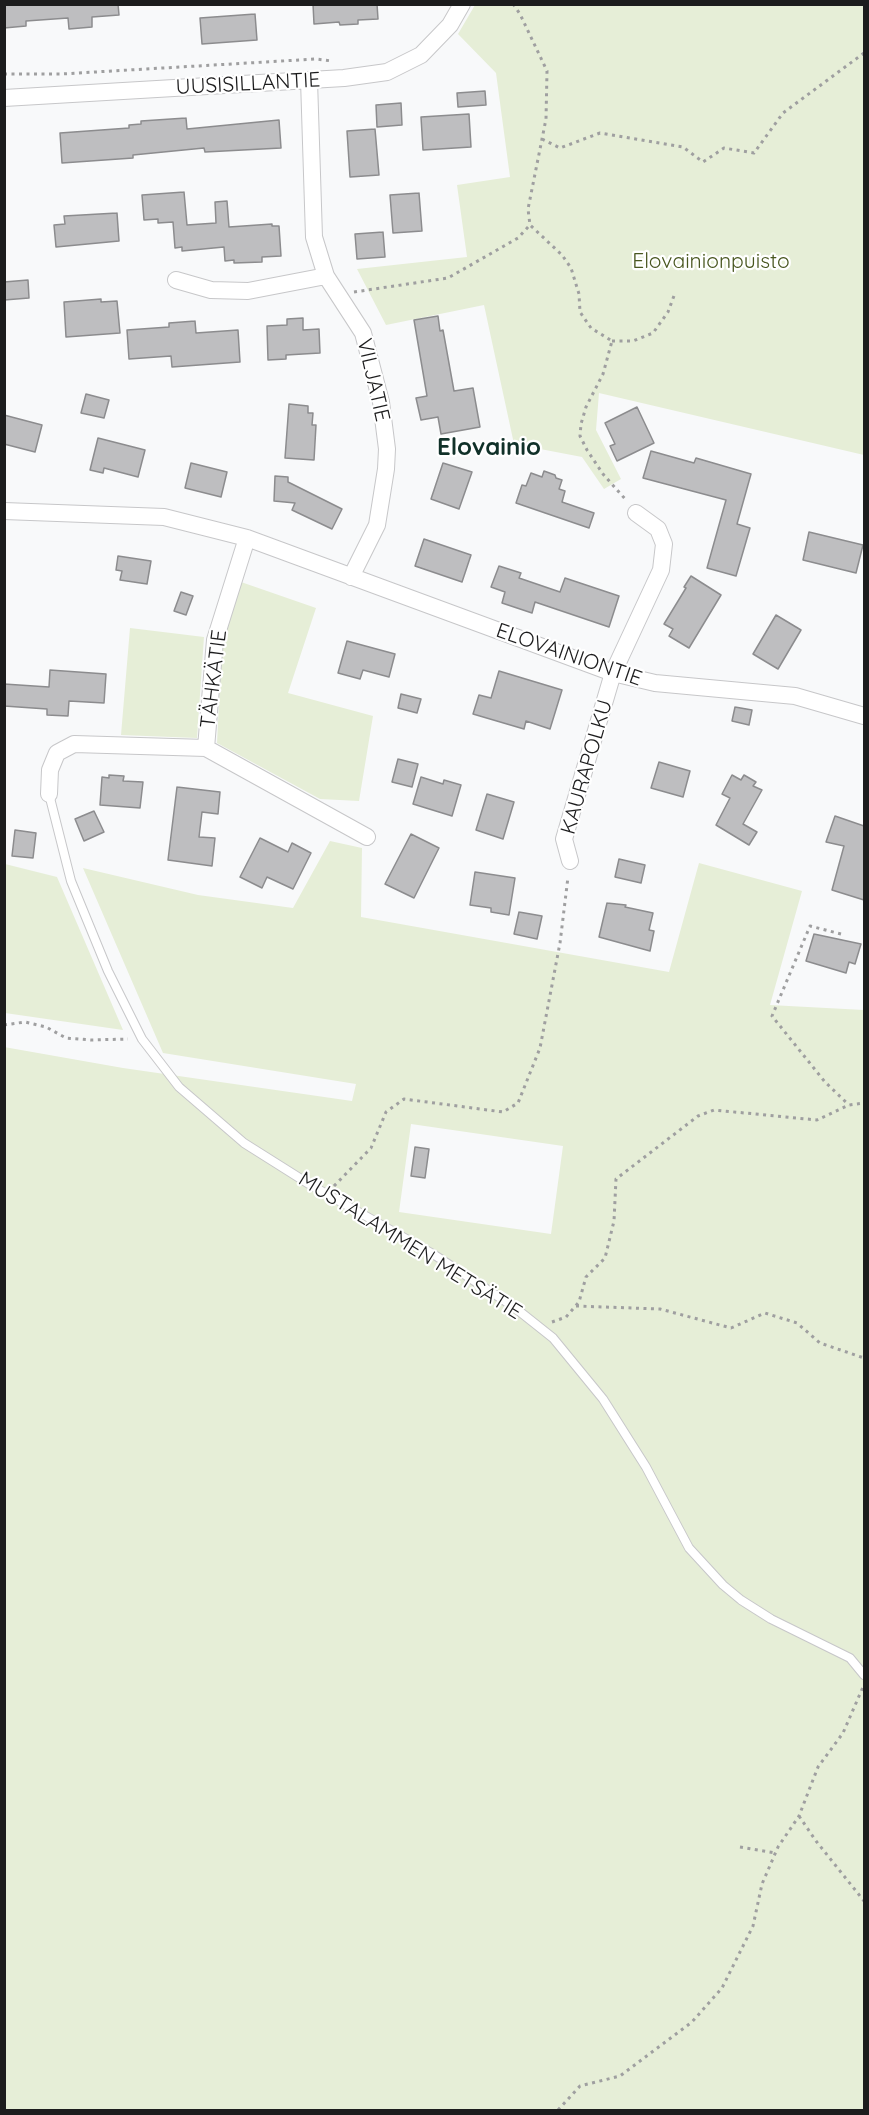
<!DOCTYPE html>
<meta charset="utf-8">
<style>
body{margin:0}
#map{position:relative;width:869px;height:2115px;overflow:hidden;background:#f8f9fa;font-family:Quicksand,sans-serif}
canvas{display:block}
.frame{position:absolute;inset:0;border:6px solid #1c1c1d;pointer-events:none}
</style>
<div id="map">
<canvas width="869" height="2115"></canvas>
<div class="frame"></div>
</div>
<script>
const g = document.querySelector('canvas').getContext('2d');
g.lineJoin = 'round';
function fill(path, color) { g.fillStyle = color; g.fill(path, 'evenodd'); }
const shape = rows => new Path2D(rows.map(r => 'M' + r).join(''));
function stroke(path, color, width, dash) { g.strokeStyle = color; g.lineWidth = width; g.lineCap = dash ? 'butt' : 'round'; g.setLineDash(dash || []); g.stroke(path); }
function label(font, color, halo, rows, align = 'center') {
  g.font = font + ' Quicksand,sans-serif'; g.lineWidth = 4.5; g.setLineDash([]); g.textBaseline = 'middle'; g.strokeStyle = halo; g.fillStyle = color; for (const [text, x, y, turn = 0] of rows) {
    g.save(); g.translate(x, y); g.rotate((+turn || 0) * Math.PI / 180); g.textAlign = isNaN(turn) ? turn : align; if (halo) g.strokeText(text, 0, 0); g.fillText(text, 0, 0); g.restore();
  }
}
fill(shape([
 [475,5,864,5,864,455,599,393,596,430,621,479,604,489,582,457,514,444,484,305,386,325,357,269,467,257,457,185,510,177,496,73,458,34],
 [241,582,316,608,288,693,373,716,359,801,320,799,217,743,222,641],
 [130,628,204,637,197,738,121,735],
 [330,841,362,848,361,917,669,972,699,863,802,891,770,1005,864,1010,864,2110,5,2110,4,1047,123,1068,352,1101,356,1084,163,1053,83,868,198,895,293,908],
 [411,1124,563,1146,551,1234,399,1212],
 [5,864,57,877,123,1030,5,1013]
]), '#e6eed7');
const building = shape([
 [4,4,118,4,119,15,92,17,92,27,69,29,68,18,26,21,26,26,4,28,4,4],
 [313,4,377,4,378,19,358,20,358,24,340,25,339,22,314,24,313,4],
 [255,14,257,40,202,44,200,18,255,14],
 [485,91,486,105,458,107,457,93,485,91],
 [401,103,402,125,377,127,376,105,401,103],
 [469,114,471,147,423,150,421,117,469,114],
 [186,118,187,129,279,120,281,148,205,152,204,148,133,155,133,158,62,163,60,133,129,128,129,125,141,124,141,121,186,118],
 [375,129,379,175,350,177,347,131,375,129],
 [184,192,187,225,216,223,215,202,227,201,229,227,272,224,272,226,279,226,281,256,262,257,262,262,234,263,234,260,225,261,224,247,182,251,182,247,175,248,173,222,158,223,158,219,144,220,142,195,184,192],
 [419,193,422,231,393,233,390,195,419,193],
 [117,213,119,241,56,247,54,225,65,224,64,216,117,213],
 [383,232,385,257,357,259,355,234,383,232],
 [28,280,29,298,4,300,4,282,28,280],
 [101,299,101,302,117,301,120,333,66,337,64,302,101,299],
 [438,316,440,331,443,330,454,391,473,388,480,427,441,434,438,417,421,420,416,398,427,396,414,320,438,316],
 [303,318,303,330,319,329,320,353,286,355,286,359,268,360,267,326,287,325,287,319,303,318],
 [195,321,196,333,238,330,240,362,172,367,171,356,129,359,127,330,169,327,169,323,195,321],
 [86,394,109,400,104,418,81,413,86,394],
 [289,404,308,406,308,413,313,413,312,425,316,425,314,460,285,458,289,404],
 [637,407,654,443,617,461,610,446,615,444,605,423,637,407],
 [4,415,42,425,35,452,4,444,4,415],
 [98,438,145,450,138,477,104,468,103,473,90,470,98,438],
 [651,451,694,463,696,458,751,474,737,524,750,528,736,576,707,568,726,500,643,478,651,451],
 [191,463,227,472,221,497,185,488,191,463],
 [443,463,472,472,459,509,431,499,443,463],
 [544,471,555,475,556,478,562,480,559,489,565,491,562,502,594,513,589,528,516,503,522,485,526,486,531,473,542,477,544,471],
 [275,476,288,477,288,482,342,509,332,529,292,510,295,503,274,501,275,476],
 [809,532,863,545,856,573,803,560,809,532],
 [424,539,471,555,462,582,415,566,424,539],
 [118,556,151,561,147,584,120,580,122,571,116,570,118,556],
 [499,566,521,573,519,578,560,592,565,578,619,596,609,627,535,602,532,613,502,603,505,592,491,587,499,566],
 [691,576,721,595,689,648,669,636,673,629,664,624,686,588,684,587,691,576],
 [181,592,193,596,186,615,174,611,181,592],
 [776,615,801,630,778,669,753,654,776,615],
 [347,641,395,654,389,677,363,670,360,679,338,673,347,641],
 [50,670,106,674,104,703,69,701,68,716,47,715,47,709,4,706,4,684,49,687,50,670],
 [499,671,562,690,550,729,526,721,524,729,473,714,479,695,491,698,499,671],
 [401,694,421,699,417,713,398,708,401,694],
 [735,707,752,710,749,725,732,721,735,707],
 [398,759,418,764,412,787,392,782,398,759],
 [659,762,690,771,683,797,651,788,659,762],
 [109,775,124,776,123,781,143,782,140,808,100,805,102,777,109,778,109,775],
 [732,775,741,780,744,775,756,782,753,786,762,790,743,824,757,832,749,845,716,825,730,798,722,794,732,775],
 [421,777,443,784,444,780,461,785,452,816,413,804,421,777],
 [177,787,220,792,218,814,202,812,199,837,215,838,212,866,168,860,177,787],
 [487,794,514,802,503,839,476,830,487,794],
 [94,811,104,832,84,841,75,819,94,811],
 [835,816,864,826,864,900,832,890,844,846,826,842,835,816],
 [15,830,36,833,33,858,12,856,15,830],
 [411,834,439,848,414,898,385,884,411,834],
 [260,838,288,852,292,843,311,853,293,889,267,877,262,888,240,877,260,838],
 [619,859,645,865,641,883,615,877,619,859],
 [475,872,515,878,509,915,491,912,491,908,470,905,475,872],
 [607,903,626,905,625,907,653,913,649,930,654,931,650,951,599,937,607,903],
 [519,912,542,916,537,939,514,934,519,912],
 [814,934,861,944,855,964,849,962,846,973,806,961,814,934],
 [415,1147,429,1149,425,1178,411,1176,415,1147]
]);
fill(building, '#bebec0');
stroke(building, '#8c8c8e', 1.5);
const service = shape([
 [49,794,71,881,108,971,142,1039,179,1087,244,1143,309,1184,433,1254,514,1307,553,1338,603,1399,646,1467,689,1548,723,1585,741,1600,771,1619,850,1658,864,1675]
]);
const minor = shape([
 [309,80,314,237,326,276,363,333,381,402,387,449,386,469,377,525,351,577],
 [4,98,344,78,387,72,421,55,450,25,462,4],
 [176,280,211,290,248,291,326,276],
 [4,511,164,517,247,538,613,673,655,683,795,696,864,716],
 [247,538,215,640,206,748,367,837],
 [49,794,50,770,57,753,74,744,206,748],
 [570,861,564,839,613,673,661,570,664,544,658,529,636,513]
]);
stroke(service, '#c7c7c9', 10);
stroke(minor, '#c7c7c9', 18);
stroke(shape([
 [513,4,520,14,547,71,546,119,528,209,530,225,562,255,571,268,579,294,580,312,591,328,612,341,603,374,586,407,581,424,580,436,587,450,603,474,626,500],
 [4,74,61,74,316,59,332,61],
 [542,139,560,148,600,133,683,147,703,162,724,148,754,153,783,113,864,53],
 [354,292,448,278,518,238,530,225],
 [612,341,633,341,653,333,668,312,675,293],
 [841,934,810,926,772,1016,825,1082,849,1105],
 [4,1025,25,1022,46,1027,66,1038,91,1040,128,1039],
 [334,1186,371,1148,386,1112,404,1099,503,1112,518,1103,540,1048,560,943,568,877],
 [576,1306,660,1309,731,1328,765,1313,797,1323,820,1343,864,1358],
 [552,1322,566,1317,579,1302,586,1277,605,1258,614,1221,616,1179,698,1116,714,1110,817,1120,849,1105,864,1103],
 [799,1816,816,1841,864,1901],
 [740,1847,775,1853],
 [558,2110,580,2086,620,2076,692,2022,722,1988,753,1926,762,1884,778,1847,799,1816,818,1767,843,1733,863,1687]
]), '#9f9fa0', 3, [3, 4.5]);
stroke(service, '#fff', 8);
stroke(minor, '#fff', 16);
label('21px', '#1c1c1d', '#fff', [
 ["UUSISILLANTIE",248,84,-3],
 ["VILJATIE",373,380,77],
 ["ELOVAINIONTIE",569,655,19],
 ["TÄHKÄTIE",214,679,-83],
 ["KAURAPOLKU",587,767,-74],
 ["MUSTALAMMEN METSÄTIE",410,1246,32]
]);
label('21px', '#48561f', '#fff', [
 ["Elovainionpuisto",711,262]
]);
label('bold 24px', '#113129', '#fff', [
 ["Elovainio",489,448]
]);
</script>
